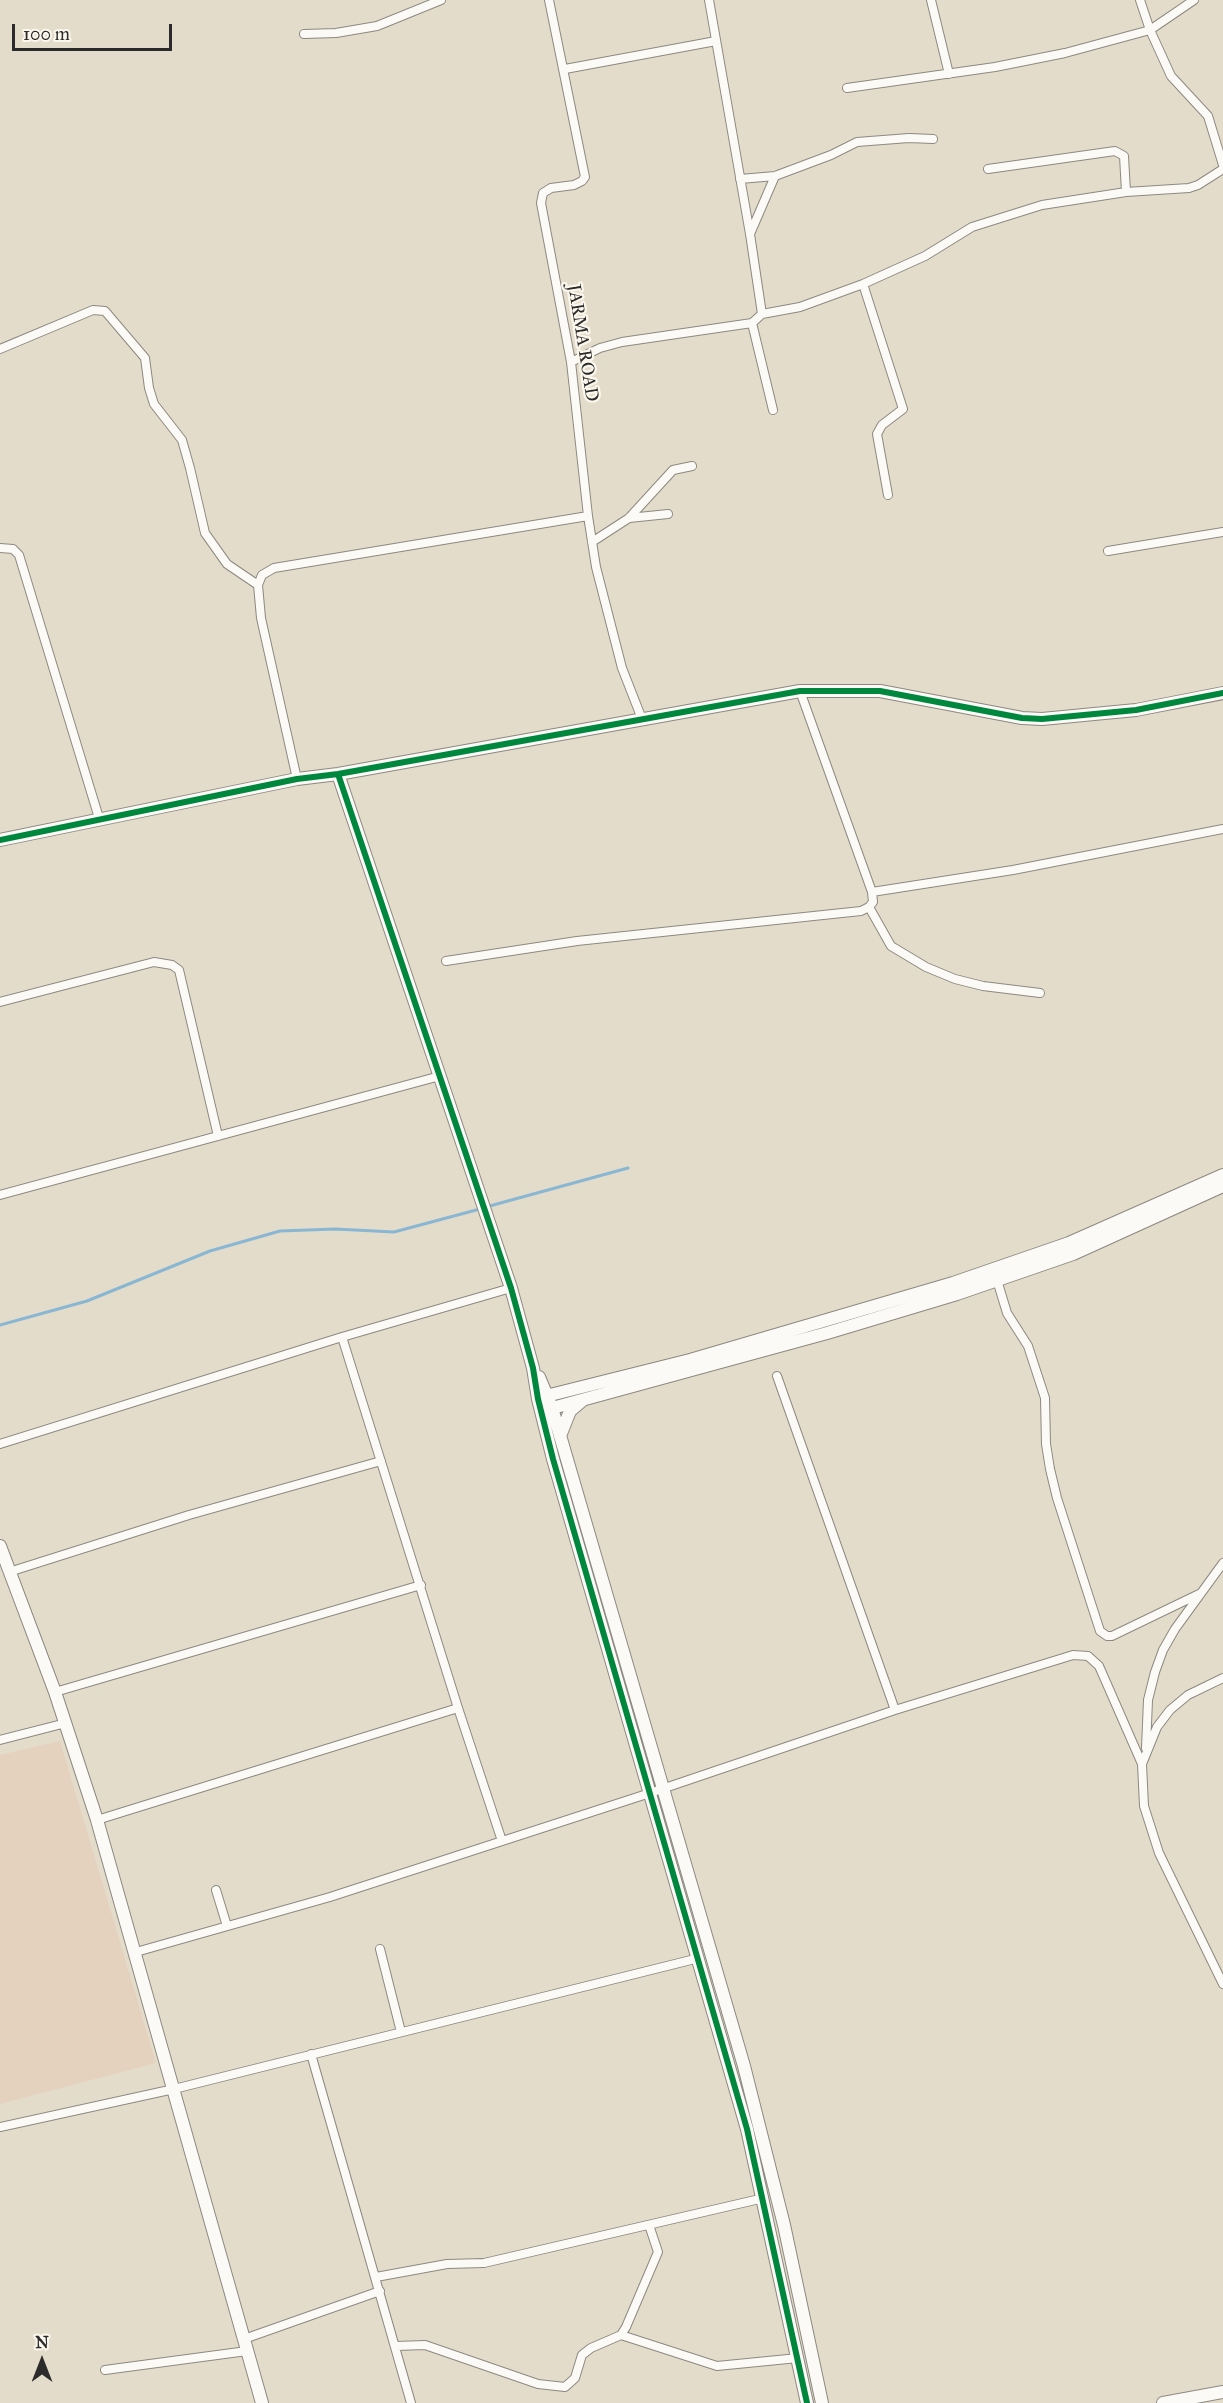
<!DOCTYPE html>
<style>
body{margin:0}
#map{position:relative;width:1223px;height:2403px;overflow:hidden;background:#e4dcca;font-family:"IM FELL Great Primer",serif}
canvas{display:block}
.north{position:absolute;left:12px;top:2331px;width:60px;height:60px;-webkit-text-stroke:4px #fbf7ec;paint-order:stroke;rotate:0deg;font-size:16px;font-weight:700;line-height:24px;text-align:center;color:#2b2b2b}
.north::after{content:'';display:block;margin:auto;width:21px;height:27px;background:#2b2b2b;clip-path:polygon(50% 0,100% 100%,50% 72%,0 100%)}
.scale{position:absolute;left:12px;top:24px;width:160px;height:27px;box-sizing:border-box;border:3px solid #2b2b2b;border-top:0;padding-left:8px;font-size:18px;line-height:21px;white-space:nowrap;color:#2b2b2b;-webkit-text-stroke:4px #fbf7ec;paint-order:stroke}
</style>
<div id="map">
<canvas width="1223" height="2403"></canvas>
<div class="north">N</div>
<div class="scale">100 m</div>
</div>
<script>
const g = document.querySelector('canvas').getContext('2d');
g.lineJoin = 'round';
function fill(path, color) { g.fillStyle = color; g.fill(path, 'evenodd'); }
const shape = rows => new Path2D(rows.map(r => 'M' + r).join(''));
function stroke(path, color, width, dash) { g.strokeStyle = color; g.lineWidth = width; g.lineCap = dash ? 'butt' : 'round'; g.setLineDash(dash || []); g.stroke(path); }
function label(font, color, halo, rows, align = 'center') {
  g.font = font + ' "IM FELL Great Primer",serif'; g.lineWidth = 4.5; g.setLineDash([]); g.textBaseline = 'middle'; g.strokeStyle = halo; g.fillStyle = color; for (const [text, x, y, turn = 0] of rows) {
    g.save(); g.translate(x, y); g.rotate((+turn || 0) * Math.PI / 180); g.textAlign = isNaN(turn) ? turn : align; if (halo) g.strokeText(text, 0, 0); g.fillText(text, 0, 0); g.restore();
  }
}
fill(shape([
 [60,1741,156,2063,0,2104,0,1755]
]), '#e4d1be');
stroke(shape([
 [486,1207,628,1168],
 [0,1325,87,1301,210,1251,280,1231,335,1229,394,1232,480,1209]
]), '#89b7d3', 3);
const street = shape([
 [549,0,585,177,582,181,574,185,551,188,543,193,541,203,571,362,588,516,596,567,622,668,642,719],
 [709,0,750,234,762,314],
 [931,0,949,74],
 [1140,0,1150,30,1171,76,1208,116,1223,165],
 [304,34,336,33,377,26,441,0],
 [565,69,716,41],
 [847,88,995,67,1065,53,1150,30,1194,0],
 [988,169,1115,151,1124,156,1126,192],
 [740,179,775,176,831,155,857,142,909,138,933,139],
 [750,234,775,176],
 [863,284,903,409,882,425,877,434,888,495],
 [752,323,773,410],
 [0,349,93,310,105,311,145,358,149,388,154,404,182,440,190,468,205,533,227,564,258,585],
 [571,362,600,348,622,342,752,323,762,314,800,307,863,284,925,256,972,227,1042,205,1126,192,1189,188,1198,185,1223,169],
 [629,518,668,514],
 [592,542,629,518,673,470,692,466],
 [0,548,13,549,19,555,99,818],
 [1108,551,1223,532],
 [297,779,261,618,258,585,262,575,274,568,588,516],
 [872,892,1013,870,1223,829],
 [869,907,891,946,926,967,955,979,983,986,1040,993],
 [446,961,577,941,861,911,869,907,873,902,872,892,800,691],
 [0,1002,154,962,172,965,179,970,218,1136],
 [0,1195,440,1076],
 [997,1280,1007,1313,1028,1346,1045,1398,1046,1444,1050,1469,1057,1498,1100,1631,1107,1636,1112,1636,1199,1594],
 [342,1337,458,1708,502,1841],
 [777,1376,895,1710],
 [0,1444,342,1337,511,1288],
 [9,1572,189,1515,381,1461],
 [1223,1678,1188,1695,1170,1710,1157,1727,1142,1764,1144,1806,1159,1853,1223,1984],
 [55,1692,421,1585],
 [0,1740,66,1723],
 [1146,1748,1148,1700,1155,1672,1163,1650,1175,1629,1223,1563],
 [97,1820,458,1708],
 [216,1890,227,1926],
 [380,1949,401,2032],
 [136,1952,330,1897,650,1793,895,1710,1073,1655,1088,1656,1099,1666,1142,1764],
 [311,2054,411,2403],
 [0,2127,174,2089,699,1958],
 [376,2277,447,2264,484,2263,764,2198],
 [621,2335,717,2366,798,2358],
 [244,2339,380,2291],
 [396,2346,425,2345,538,2384,565,2387,575,2378,582,2355,591,2348,621,2335,626,2327,658,2252,649,2225],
 [105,2370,247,2351]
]);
const secondary = shape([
 [338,774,511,1288,533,1368,538,1399,553,1459,747,2129,807,2403],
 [0,840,297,779,338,774,800,691,880,691,1022,718,1042,719,1136,710,1223,693],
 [539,1377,552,1408,744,2066,784,2225,822,2403],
 [542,1397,690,1360,953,1283,1069,1243,1223,1175],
 [545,1410,827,1333,957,1294,1073,1254,1223,1186],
 [560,1436,570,1411,583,1400],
 [0,1546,55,1692,97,1820,262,2403],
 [1163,2403,1223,2392]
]);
stroke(street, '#8d8980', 10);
stroke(secondary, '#8d8980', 14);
stroke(street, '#fbfaf7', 8);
stroke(secondary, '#fbfaf7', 12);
stroke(shape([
 [338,774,511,1288,533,1368,538,1399,553,1459,747,2129,807,2403],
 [0,840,297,779,338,774,800,691,880,691,1022,718,1042,719,1136,710,1223,693]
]), '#00873e', 6);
label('18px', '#2b2b2b', '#fbf7ec', [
 ["JARMA ROAD",582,343,81]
]);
</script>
